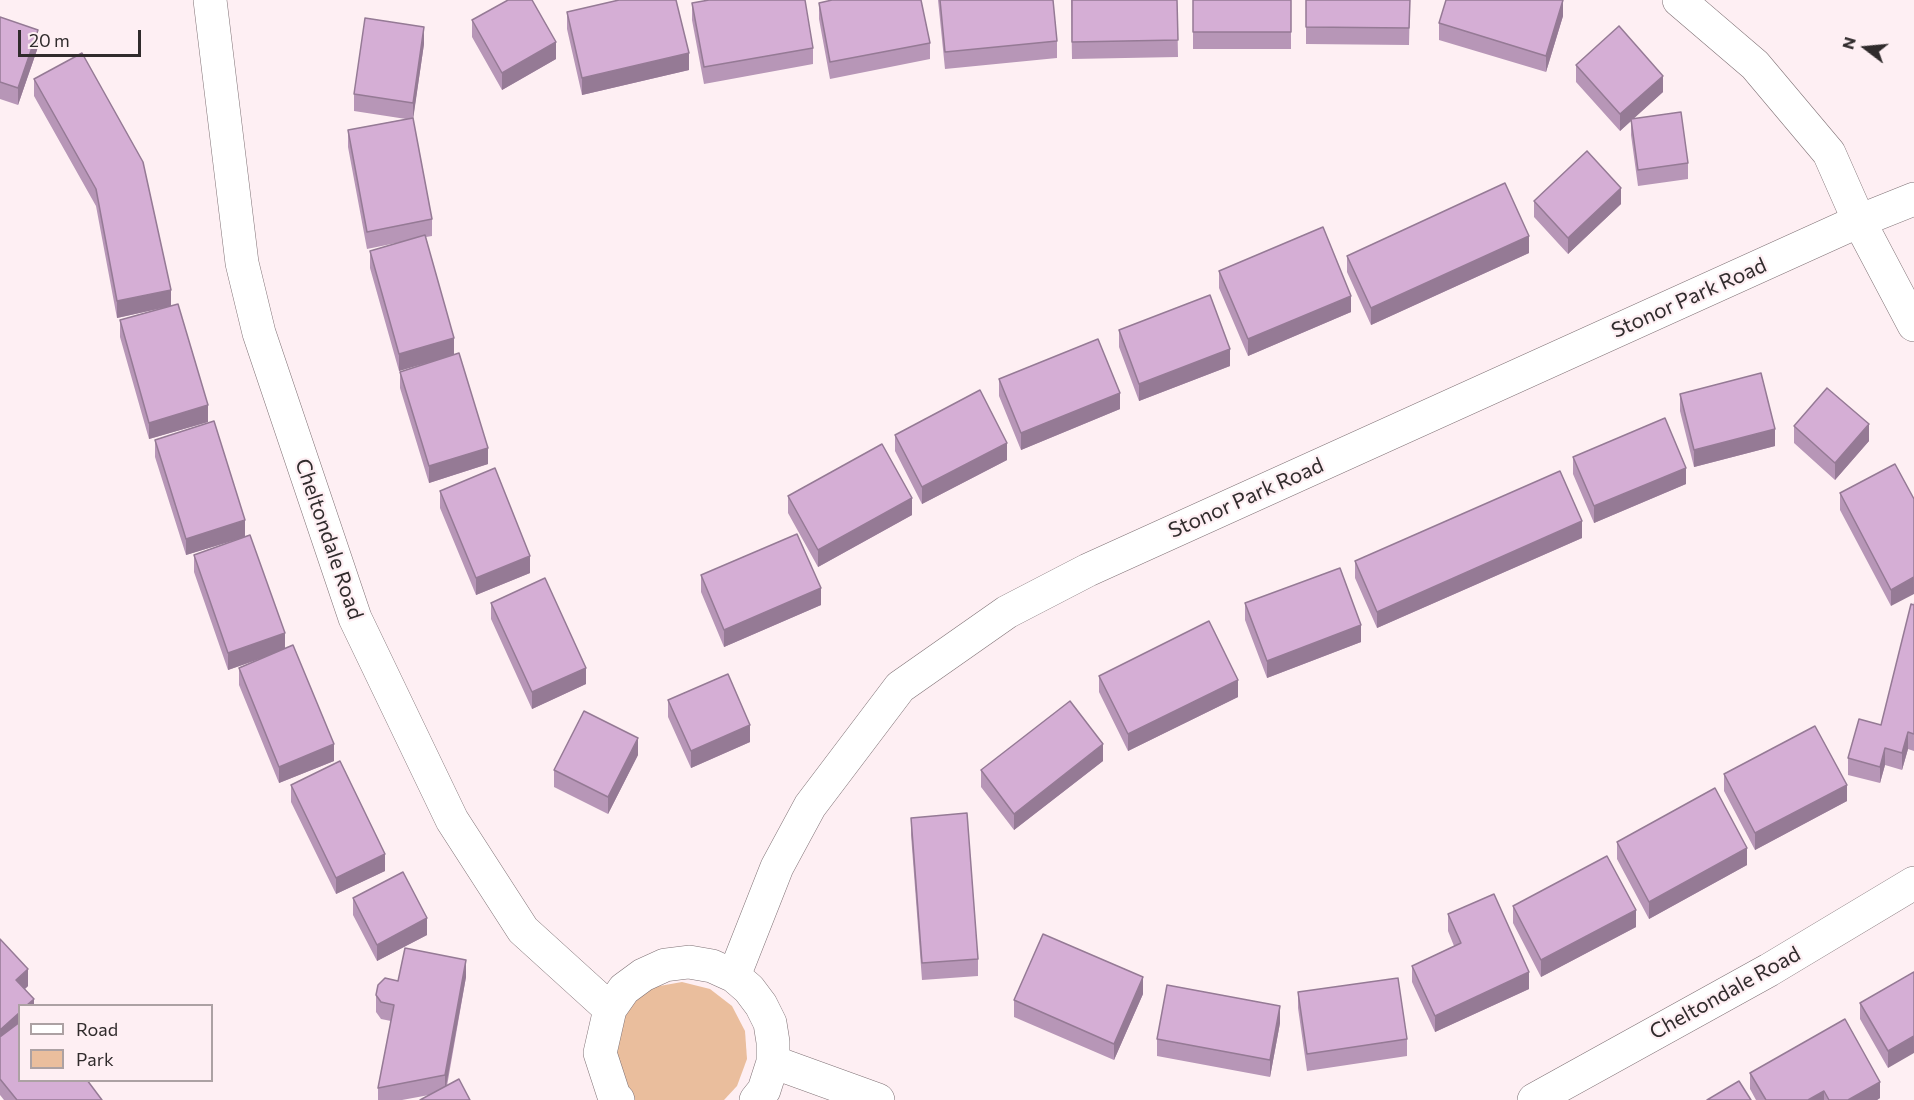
<!DOCTYPE html>
<style>
body{margin:0}
#map{position:relative;width:1914px;height:1100px;overflow:hidden;background:#feeff3;font-family:Commissioner,sans-serif}
canvas{display:block}
.legend{position:absolute;left:18px;top:1004px;width:195px;height:78px;box-sizing:border-box;background:#feeff3;border:2px solid #aca1a3;margin:0;padding:8px 10px;list-style:none;font-size:18px;color:#302b2c}
.legend li{display:flex;align-items:center;gap:12px;height:30px}
.legend b{width:30px;border:2px solid #aca1a3}
.north{position:absolute;left:1836px;top:18px;width:60px;height:60px;-webkit-text-stroke:4px #feeff3;paint-order:stroke;rotate:286deg;font-size:16px;font-weight:700;line-height:24px;text-align:center;color:#302b2c}
.north::after{content:'';display:block;margin:auto;width:21px;height:27px;background:#302b2c;clip-path:polygon(50% 0,100% 100%,50% 72%,0 100%)}
.scale{position:absolute;left:18px;top:30px;width:123px;height:27px;box-sizing:border-box;border:3px solid #302b2c;border-top:0;padding-left:8px;font-size:18px;line-height:21px;white-space:nowrap;color:#302b2c;-webkit-text-stroke:4px #feeff3;paint-order:stroke}
</style>
<div id="map">
<canvas width="1914" height="1100"></canvas>
<ul class="legend">
<li><b style="height:8px;background:#fff"></b>Road</li>
<li><b style="height:16px;background:#eabe9d"></b>Park</li>
</ul>
<div class="north">N</div>
<div class="scale">20 m</div>
</div>
<script>
const g = document.querySelector('canvas').getContext('2d');
g.lineJoin = 'round';
function fill(path, color) { g.fillStyle = color; g.fill(path, 'evenodd'); }
const shape = rows => new Path2D(rows.map(r => 'M' + r).join(''));
function stroke(path, color, width, dash) { g.strokeStyle = color; g.lineWidth = width; g.lineCap = dash ? 'butt' : 'round'; g.setLineDash(dash || []); g.stroke(path); }
function label(font, color, halo, rows, align = 'center') {
  g.font = font + ' Commissioner,sans-serif'; g.lineWidth = 4.5; g.setLineDash([]); g.textBaseline = 'middle'; g.strokeStyle = halo; g.fillStyle = color; for (const [text, x, y, turn = 0] of rows) {
    g.save(); g.translate(x, y); g.rotate((+turn || 0) * Math.PI / 180); g.textAlign = isNaN(turn) ? turn : align; if (halo) g.strokeText(text, 0, 0); g.fillText(text, 0, 0); g.restore();
  }
}
fill(shape([
 [682,982,710,989,732,1006,745,1031,747,1059,737,1086,724,1100,635,1100,620,1082,612,1055,617,1027,631,1003,654,987]
]), '#eabe9d');
const minor = shape([
 [210,0,242,263,259,333,355,618,452,820,523,930,610,1009],
 [1679,0,1755,65,1829,153,1859,221,1914,325],
 [734,976,777,867,810,806,900,687,1007,612,1088,570,1859,221,1914,199],
 [773,1062,878,1100],
 [618,1100,614,1096,600,1053,610,1009,624,989,643,975,665,965,689,962,712,966,734,976,749,989,761,1005,770,1023,773,1042,773,1062,764,1090,756,1100],
 [1534,1100,1769,970,1914,883]
]);
stroke(minor, '#7f7175', 34);
stroke(minor, '#fff', 33);
fill(shape([
 [938,0,1053,0,1057,41,1057,58,945,69],
 [1071,0,1177,0,1178,57,1072,59],
 [1193,0,1291,0,1291,49,1193,49],
 [1306,0,1410,0,1409,45,1306,44],
 [692,3,813,48,813,64,704,84,692,20],
 [819,3,930,43,930,59,830,79,819,19],
 [567,12,689,70,582,95,567,29],
 [1563,16,1546,72,1439,40,1439,23],
 [0,17,38,47,18,105,0,99],
 [472,20,556,59,502,90,472,37],
 [424,44,413,118,432,219,432,236,426,237,454,354,488,464,429,483,400,388,400,372,422,364,399,371,370,268,370,251,401,242,367,249,348,147,348,130,406,119,354,111,354,94],
 [1576,65,1663,92,1634,118,1688,163,1688,179,1638,186,1631,135,1631,121,1620,131,1576,82],
 [34,79,171,306,208,422,149,439,120,337,120,320,162,308,117,318,96,206,34,96],
 [1534,201,1621,204,1568,254,1534,217],
 [1529,253,1371,325,1347,272,1347,256],
 [1219,271,1351,312,1248,356,1219,288],
 [1119,330,1230,366,1139,401,1119,347],
 [999,379,1120,409,1021,450,999,396],
 [1680,394,1775,446,1694,467,1680,411],
 [1794,426,1869,441,1835,480,1794,443],
 [895,435,1007,460,922,504,895,451],
 [155,440,245,537,186,555,155,457],
 [1573,457,1686,484,1594,523,1573,474],
 [1895,464,1891,606,1840,510,1840,493],
 [440,491,530,573,476,595,440,508],
 [788,496,912,515,818,567,788,513],
 [1582,538,1377,628,1355,578,1355,561],
 [194,555,285,649,334,761,279,783,239,685,239,668,265,657,228,670,194,572],
 [701,575,821,605,724,647,701,592],
 [1914,602,1914,751,1908,749,1902,770,1885,765,1880,783,1848,775,1848,758,1881,725],
 [491,603,586,684,532,709,491,619],
 [1245,603,1361,642,1267,678,1245,620],
 [1099,676,1238,697,1128,751,1099,692],
 [668,700,750,742,691,768,668,717],
 [638,755,608,814,554,787,554,770],
 [1103,761,1014,830,981,787,981,770],
 [1724,774,1847,801,1755,850,1724,791],
 [291,785,385,871,336,894,291,802],
 [911,818,978,959,978,976,922,980,911,835],
 [1617,842,1747,865,1649,919,1617,859],
 [353,898,427,935,377,961,353,915],
 [1513,906,1636,927,1541,977,1513,923],
 [1448,914,1529,989,1435,1032,1412,982,1412,966,1454,946,1448,931],
 [0,939,28,986,25,989,34,1005,20,1005,102,1100,4,1100,0,1095],
 [1914,972,1888,1068,1860,1019,1860,1003],
 [466,977,447,1086,429,1095,402,1100,378,1100,378,1088,391,1021,381,1019,376,1012,376,995,398,981],
 [1298,992,1407,1039,1407,1056,1307,1071,1298,1008],
 [1143,994,1114,1060,1014,1017,1014,1000],
 [1280,1023,1270,1077,1157,1056,1157,1039],
 [1750,1073,1880,1098,1877,1100,1756,1100,1750,1089]
]), '#b796b7');
fill(shape([
 [1563,0,1563,16,1546,72,1546,56],
 [424,27,424,44,413,120,413,103],
 [38,30,38,47,18,105,18,88],
 [556,42,556,59,502,90,502,73],
 [689,53,689,70,582,95,582,78],
 [1663,76,1663,92,1620,131,1620,114],
 [1621,188,1621,204,1568,254,1568,238],
 [1529,236,1529,253,1371,325,1371,308],
 [171,290,171,306,117,318,117,301],
 [1351,296,1351,312,1248,356,1248,339],
 [454,338,454,355,399,371,399,354],
 [1230,349,1230,366,1139,401,1139,384],
 [1120,393,1120,409,1021,450,1021,433],
 [208,405,208,422,149,439,149,423],
 [1869,424,1869,441,1835,480,1835,463],
 [1775,429,1775,446,1694,467,1694,450],
 [1007,443,1007,460,922,504,922,487],
 [488,448,488,464,429,483,429,466],
 [1686,468,1686,484,1594,523,1594,506],
 [912,498,912,515,818,567,818,550],
 [245,520,245,537,186,555,186,539],
 [1582,521,1582,538,1377,628,1377,612],
 [530,556,530,573,476,595,476,578],
 [1914,577,1914,594,1891,606,1891,590],
 [821,588,821,605,724,647,724,630],
 [1361,625,1361,642,1267,678,1267,661],
 [285,633,285,650,228,670,228,653],
 [586,668,586,684,532,709,532,692],
 [1238,680,1238,697,1128,751,1128,734],
 [750,725,750,742,691,768,691,751],
 [1908,732,1908,749,1902,770,1902,753],
 [638,738,638,755,608,814,608,797],
 [334,744,334,761,279,783,279,767],
 [1103,744,1103,761,1014,830,1014,814],
 [1885,748,1885,765,1880,783,1880,767],
 [1847,785,1847,801,1755,850,1755,833],
 [1747,848,1747,865,1649,919,1649,902],
 [385,854,385,871,336,894,336,878],
 [1636,910,1636,927,1541,977,1541,960],
 [427,918,427,935,377,961,377,945],
 [466,960,466,977,445,1092,445,1075],
 [28,969,28,986,16,997,16,980],
 [1529,972,1529,989,1435,1032,1435,1016],
 [1143,977,1143,994,1114,1060,1114,1044],
 [34,999,34,1005,27,1005],
 [1280,1006,1280,1023,1270,1077,1270,1060],
 [20,1012,20,1029,0,1047,0,1030],
 [1914,1036,1914,1053,1888,1068,1888,1051],
 [1880,1082,1880,1098,1877,1100,1848,1100],
 [1824,1091,1824,1100,1808,1100]
]), '#957a95');
const building = shape([
 [508,0,532,0,556,42,502,73,472,20,508,0],
 [619,0,676,0,689,53,582,78,567,12,619,0],
 [709,0,805,0,813,48,704,67,692,3,709,0],
 [832,0,921,0,930,43,830,62,819,3,832,0],
 [940,0,1053,0,1057,41,945,52,940,0],
 [1072,0,1177,0,1178,40,1072,42,1072,0],
 [1193,0,1291,0,1291,32,1193,32,1193,0],
 [1306,0,1410,0,1409,28,1306,27,1306,0],
 [1446,0,1563,0,1546,56,1439,23,1446,0],
 [0,17,38,30,18,88,0,82,0,17],
 [365,18,424,27,413,103,354,94,365,18],
 [1619,26,1663,76,1620,114,1576,65,1619,26],
 [82,53,143,162,171,290,117,301,96,189,34,79,82,53],
 [1681,112,1688,163,1638,170,1631,119,1681,112],
 [413,118,432,219,367,232,348,130,413,118],
 [1587,151,1621,188,1568,238,1534,201,1587,151],
 [1505,183,1529,236,1371,308,1347,256,1505,183],
 [1323,227,1351,296,1248,339,1219,271,1323,227],
 [425,235,454,338,399,354,370,251,425,235],
 [1210,295,1230,349,1139,384,1119,330,1210,295],
 [178,304,208,405,149,423,120,320,178,304],
 [1098,339,1120,393,1021,433,999,379,1098,339],
 [459,353,488,448,429,466,400,372,459,353],
 [1761,373,1775,429,1694,450,1680,394,1761,373],
 [1827,388,1869,424,1835,463,1794,426,1827,388],
 [980,390,1007,443,922,487,895,435,980,390],
 [1665,418,1686,468,1594,506,1573,457,1665,418],
 [214,421,245,520,186,539,155,440,214,421],
 [882,444,912,498,818,550,788,496,882,444],
 [1895,464,1914,499,1914,577,1891,590,1840,493,1895,464],
 [495,468,530,556,476,578,440,491,495,468],
 [1560,471,1582,521,1377,612,1355,561,1560,471],
 [797,534,821,588,724,630,701,575,797,534],
 [250,535,285,633,228,653,194,555,250,535],
 [1340,568,1361,625,1267,661,1245,603,1340,568],
 [545,578,586,668,532,692,491,603,545,578],
 [1911,604,1914,605,1914,734,1908,732,1902,753,1885,748,1880,767,1848,758,1859,719,1881,725,1911,604],
 [1209,621,1238,680,1128,734,1099,676,1209,621],
 [293,645,334,744,279,767,239,668,293,645],
 [728,674,750,725,691,751,668,700,728,674],
 [1070,701,1103,744,1014,814,981,770,1070,701],
 [584,711,638,738,608,797,554,770,584,711],
 [1815,726,1847,785,1755,833,1724,774,1815,726],
 [340,761,385,854,336,878,291,785,340,761],
 [1715,788,1747,848,1649,902,1617,842,1715,788],
 [967,813,978,959,922,963,911,818,967,813],
 [1607,856,1636,910,1541,960,1513,906,1607,856],
 [403,872,427,918,377,945,353,898,403,872],
 [1494,894,1529,972,1435,1016,1412,966,1461,943,1448,914,1494,894],
 [1043,934,1143,977,1114,1044,1014,1000,1043,934],
 [0,939,28,969,16,980,34,999,27,1005,20,1005,20,1012,0,1030,0,939],
 [405,948,466,960,445,1075,378,1088,394,1005,381,1002,376,995,378,985,385,978,398,981,405,948],
 [1914,972,1914,1036,1888,1051,1860,1003,1914,972],
 [1398,978,1407,1039,1307,1054,1298,992,1398,978],
 [1167,985,1280,1006,1270,1060,1157,1039,1167,985],
 [1845,1019,1880,1082,1848,1100,1829,1100,1824,1091,1808,1100,1766,1100,1750,1073,1845,1019],
 [20,1022,20,1080,87,1080,102,1100,17,1100,0,1079,0,1037,20,1022],
 [459,1079,470,1100,420,1100,459,1079],
 [1739,1081,1751,1100,1707,1100,1739,1081]
]);
fill(building, '#d5aed5');
stroke(building, '#957a95', 1.5);
label('21px', '#302b2c', '#feeff3', [
 ["Stonor Park Road",1689,298,-24],
 ["Stonor Park Road",1246,498,-24],
 ["Cheltondale Road",329,539,71],
 ["Cheltondale Road",1725,993,-29]
]);
</script>
